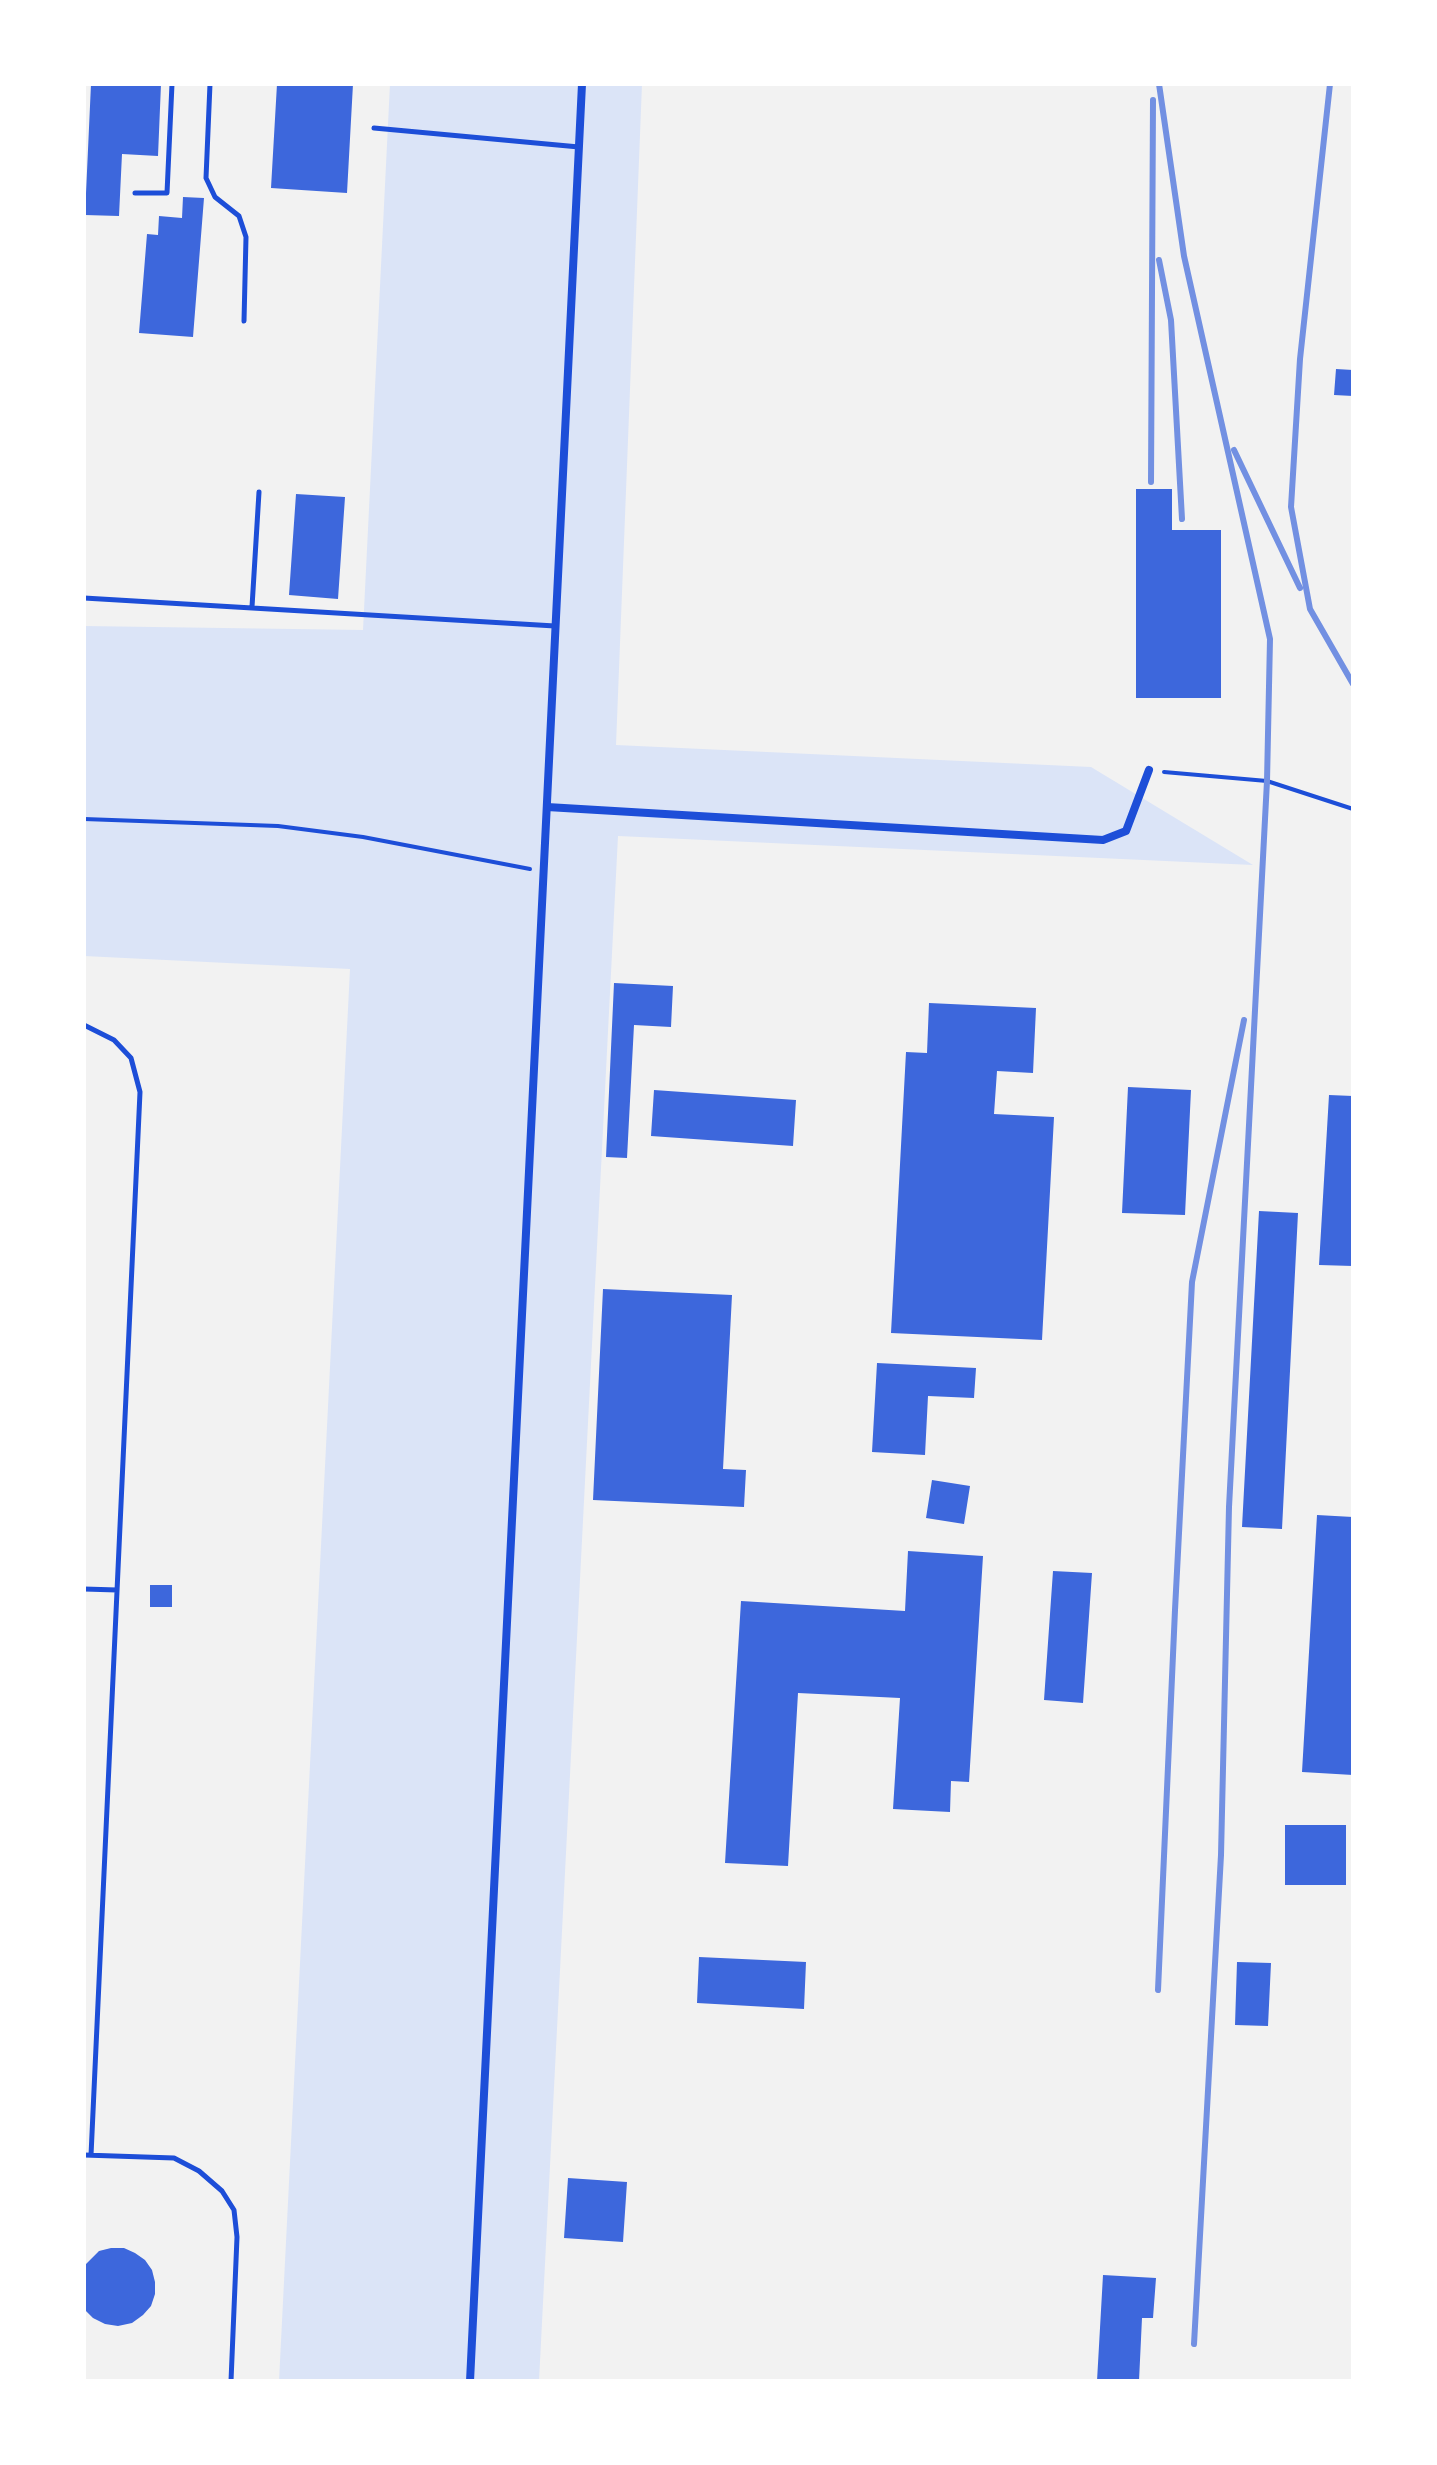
<!DOCTYPE html>
<style>
body{margin:0}
#map{position:relative;width:1437px;height:2465px;overflow:hidden;background:#f2f2f2;font-family:Montserrat,sans-serif}
canvas{display:block}
.frame{position:absolute;inset:0;border:86px solid #fff;pointer-events:none}
</style>
<div id="map">
<canvas width="1437" height="2465"></canvas>
<div class="frame"></div>
</div>
<script>
const g = document.querySelector('canvas').getContext('2d');
g.lineJoin = 'round';
function fill(path, color) { g.fillStyle = color; g.fill(path, 'evenodd'); }
const shape = rows => new Path2D(rows.map(r => 'M' + r).join(''));
function stroke(path, color, width, dash) { g.strokeStyle = color; g.lineWidth = width; g.lineCap = dash ? 'butt' : 'round'; g.setLineDash(dash || []); g.stroke(path); }
fill(shape([
 [390,84,642,84,616,745,1091,767,1253,865,618,836,539,2381,279,2381,350,969,84,956,84,626,363,630]
]), '#dbe4f7');
fill(shape([
 [91,84,161,84,158,156,122,154,119,216,85,215],
 [277,84,353,84,347,193,271,188],
 [183,197,204,198,193,337,139,333,147,234,158,235,159,216,182,218],
 [1336,369,1353,370,1353,396,1334,395],
 [1136,489,1172,489,1172,530,1221,530,1221,698,1136,698],
 [296,494,345,497,338,599,289,595],
 [614,983,673,986,671,1027,634,1025,627,1158,606,1157],
 [929,1003,1036,1008,1033,1073,997,1071,994,1114,1054,1117,1042,1340,891,1333,906,1052,927,1053],
 [1128,1087,1191,1090,1185,1215,1122,1213],
 [654,1090,796,1100,793,1146,651,1136],
 [1329,1095,1353,1096,1353,1266,1319,1265],
 [1259,1211,1298,1213,1282,1529,1242,1527],
 [603,1289,732,1295,723,1469,746,1470,744,1507,593,1500],
 [877,1363,976,1368,974,1398,928,1396,925,1455,872,1452],
 [932,1480,970,1486,964,1524,926,1518],
 [1317,1515,1353,1517,1353,1775,1302,1772],
 [908,1551,983,1556,969,1782,951,1781,950,1812,893,1809,900,1698,798,1693,788,1866,725,1863,741,1601,905,1611],
 [1053,1571,1092,1573,1083,1703,1044,1700],
 [150,1585,172,1585,172,1607,150,1607],
 [1285,1825,1346,1825,1346,1885,1285,1885],
 [699,1957,806,1962,804,2009,697,2003],
 [1237,1962,1271,1963,1268,2026,1235,2025],
 [568,2178,627,2182,623,2242,564,2238],
 [111,2248,124,2248,135,2253,145,2260,152,2270,155,2282,155,2294,151,2306,143,2315,132,2323,118,2326,105,2324,93,2318,84,2309,84,2266,99,2251],
 [1103,2275,1156,2278,1153,2318,1142,2318,1139,2381,1097,2381]
]), '#3d67dc');
stroke(shape([
 [1164,772,1267,781,1353,809],
 [84,819,278,826,363,837,530,869]
]), '#1d4ed8', 4);
stroke(shape([
 [210,84,206,178,215,197,239,216,246,237,244,321],
 [374,128,579,147],
 [135,193,167,193,172,84],
 [84,598,555,626],
 [252,607,259,492],
 [84,1025,114,1040,131,1058,140,1092,91,2155],
 [84,1589,117,1590],
 [84,2155,174,2158,199,2171,222,2191,234,2210,237,2237,231,2381]
]), '#1d4ed8', 5);
stroke(shape([
 [547,807,1103,840,1126,831,1149,770],
 [470,2381,582,84]
]), '#1d4ed8', 8);
stroke(shape([
 [1159,84,1184,256,1270,639,1267,781,1229,1507,1221,1855,1194,2344],
 [1330,84,1300,359,1291,507,1310,609,1353,684],
 [1159,260,1171,320,1182,519],
 [1234,450,1300,588],
 [1151,482,1153,100],
 [1158,1990,1175,1610,1192,1282,1244,1020]
]), '#7290e2', 6);
</script>
